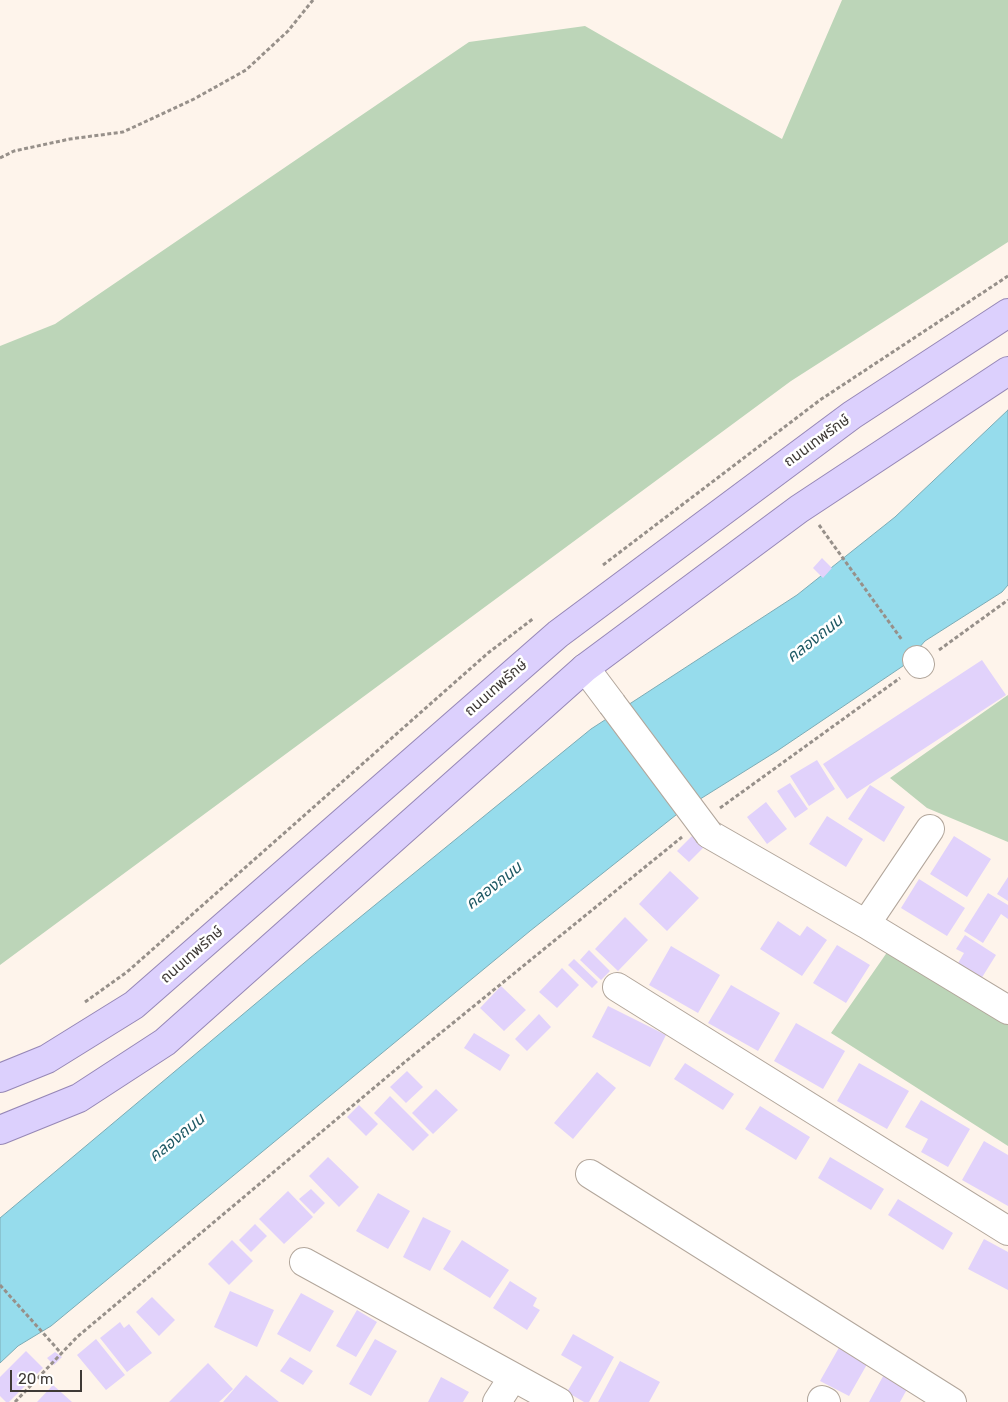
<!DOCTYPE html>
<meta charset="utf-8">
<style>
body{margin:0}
#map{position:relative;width:1008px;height:1402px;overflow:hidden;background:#fef4eb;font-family:Rubik,sans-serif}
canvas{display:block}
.scale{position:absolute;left:10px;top:1370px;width:72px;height:22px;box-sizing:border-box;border:2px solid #3e3935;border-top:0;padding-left:6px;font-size:15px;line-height:18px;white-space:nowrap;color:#3e3935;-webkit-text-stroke:4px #fff;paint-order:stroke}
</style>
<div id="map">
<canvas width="1008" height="1402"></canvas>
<div class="scale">20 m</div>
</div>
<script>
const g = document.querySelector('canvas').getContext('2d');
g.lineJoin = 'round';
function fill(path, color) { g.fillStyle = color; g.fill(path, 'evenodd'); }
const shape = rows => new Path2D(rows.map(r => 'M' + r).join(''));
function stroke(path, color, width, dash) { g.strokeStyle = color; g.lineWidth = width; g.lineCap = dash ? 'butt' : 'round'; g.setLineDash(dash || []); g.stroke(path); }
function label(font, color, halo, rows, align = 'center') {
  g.font = font + ' Rubik,"Noto Sans Thai",sans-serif'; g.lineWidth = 5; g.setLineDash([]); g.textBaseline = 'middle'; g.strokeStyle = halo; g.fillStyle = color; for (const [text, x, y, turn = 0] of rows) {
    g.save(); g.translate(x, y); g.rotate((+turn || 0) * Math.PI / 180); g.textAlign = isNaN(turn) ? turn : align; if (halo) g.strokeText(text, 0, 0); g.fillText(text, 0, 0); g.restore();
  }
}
fill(shape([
 [842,0,1008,0,1008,242,791,381,0,965,0,346,55,324,469,42,585,26,782,139],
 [1008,695,1008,842,927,808,890,778],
 [888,951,1008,1022,1008,1146,831,1033]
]), '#bcd5b8');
const water = shape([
 [1008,410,1008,585,1002,592,925,641,903,666,777,751,681,811,530,931,51,1326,18,1346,0,1363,0,1218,310,958,591,729,797,595,895,517,1008,410]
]);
fill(water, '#96dcec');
stroke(water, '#7cabb5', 1);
fill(shape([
 [822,558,832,568,823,578,813,568],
 [982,660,1006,695,847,799,823,764],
 [817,760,835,789,809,806,790,776],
 [790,783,808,809,795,818,777,791],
 [870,785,905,807,884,842,848,819],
 [766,802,787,829,767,844,747,817],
 [827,816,863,839,846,867,809,844],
 [695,833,707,844,689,862,677,851],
 [954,836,991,859,967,897,930,874],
 [670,871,699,898,667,931,639,904],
 [1008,877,1008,901,997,894],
 [919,879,965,908,947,936,901,908],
 [988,893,1008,905,1008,919,1001,914,983,943,964,931],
 [625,917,648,940,618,971,595,949],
 [778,921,800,936,807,926,827,940,802,976,760,949],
 [965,935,996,955,981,979,957,965,964,953,956,949],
 [837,945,870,965,846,1003,813,983],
 [671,946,720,975,698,1013,649,985],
 [589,950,610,971,601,980,580,960],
 [574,959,598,982,592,988,568,965],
 [562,968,579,985,557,1008,539,992],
 [731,985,780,1013,758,1051,708,1023],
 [501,986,526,1010,504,1031,480,1008],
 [608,1006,666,1035,650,1067,592,1037],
 [539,1014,551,1027,527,1051,515,1039],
 [796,1023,845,1051,823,1089,774,1061],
 [474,1033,510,1055,500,1071,464,1048],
 [685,1063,734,1094,723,1110,674,1079],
 [859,1063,909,1091,887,1129,837,1101],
 [407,1071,423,1087,406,1103,390,1087],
 [597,1072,616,1088,573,1139,554,1123],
 [436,1089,458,1110,433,1134,412,1113],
 [390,1096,429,1135,413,1151,374,1113],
 [921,1100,970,1129,948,1167,921,1152,928,1139,905,1127],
 [359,1105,378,1124,366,1136,347,1117],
 [760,1106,810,1137,796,1160,745,1129],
 [984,1141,1008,1155,1008,1206,962,1180],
 [328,1157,359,1187,339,1207,309,1176],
 [830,1157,884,1189,871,1210,818,1178],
 [311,1189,325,1203,314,1214,299,1199],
 [288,1191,313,1217,284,1244,259,1219],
 [378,1193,410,1211,388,1249,356,1231],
 [898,1199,953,1233,943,1250,888,1215],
 [423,1217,451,1231,430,1271,403,1257],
 [255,1224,267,1236,251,1252,239,1240],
 [984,1239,1008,1252,1008,1290,968,1269],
 [232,1240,253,1261,229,1285,208,1264],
 [462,1240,509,1270,490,1298,443,1269],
 [510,1281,537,1298,533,1306,540,1310,527,1330,493,1308],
 [230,1291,274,1310,257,1347,214,1327],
 [301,1293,334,1311,310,1352,277,1334],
 [152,1297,175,1320,159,1336,136,1312],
 [357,1310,377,1322,356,1357,336,1346],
 [120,1322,124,1328,129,1324,152,1353,127,1372,100,1338],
 [573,1334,614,1357,589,1402,584,1402,567,1392,582,1367,561,1355],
 [96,1339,125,1375,106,1390,77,1355],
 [375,1339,397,1351,371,1396,349,1384],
 [841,1344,870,1359,849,1396,820,1381],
 [26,1351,43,1368,9,1402,6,1402,0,1396,0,1377],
 [55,1352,62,1357,54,1365,47,1358],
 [290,1357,313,1371,303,1385,280,1371],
 [620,1361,660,1382,649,1402,598,1402],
 [208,1363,233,1389,219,1402,169,1402],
 [887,1369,911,1382,900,1402,869,1402],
 [246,1375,279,1402,223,1402],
 [441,1377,469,1392,463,1402,428,1402],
 [53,1385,72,1402,37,1402]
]), '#e1d2fb');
const minor = shape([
 [917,660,920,664],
 [585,668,612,704],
 [709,834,866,924,1008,1010],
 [866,924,930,829],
 [617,987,1008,1231],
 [590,1174,952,1402],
 [304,1262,559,1402],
 [822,1400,826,1402],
 [497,1402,513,1377]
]);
const major = shape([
 [0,1078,47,1059,134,1005,558,634,852,415,1008,313],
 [0,1130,79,1098,165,1042,585,668,799,509,1008,371]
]);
stroke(minor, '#b2a69b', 30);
stroke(major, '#9687b6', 30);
stroke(shape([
 [0,158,14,151,70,139,123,132,194,99,246,70,288,31,313,0],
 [819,525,902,640],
 [603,565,820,400,1008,276],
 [939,650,1008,600],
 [720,808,900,678],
 [85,1002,127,972,488,653,534,618],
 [0,1285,61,1353],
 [15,1402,77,1337,400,1066,682,837]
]), '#97908a', 3, [4, 2.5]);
stroke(minor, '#fff', 28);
stroke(major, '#dcd0fd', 28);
const minorBridge = shape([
 [612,704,709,834]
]);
stroke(minorBridge, '#b2a69b', 30, []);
stroke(minorBridge, '#fff', 28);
label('15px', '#3e3935', '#fff', [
 ["ถนนเทพรักษ์",817,441,-36],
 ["ถนนเทพรักษ์",496,688,-41],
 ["ถนนเทพรักษ์",192,955,-41]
]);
label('italic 16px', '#1d5863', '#fff', [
 ["คลองถนน",815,639,-38],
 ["คลองถนน",494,886,-38],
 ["คลองถนน",177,1138,-39]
]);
</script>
